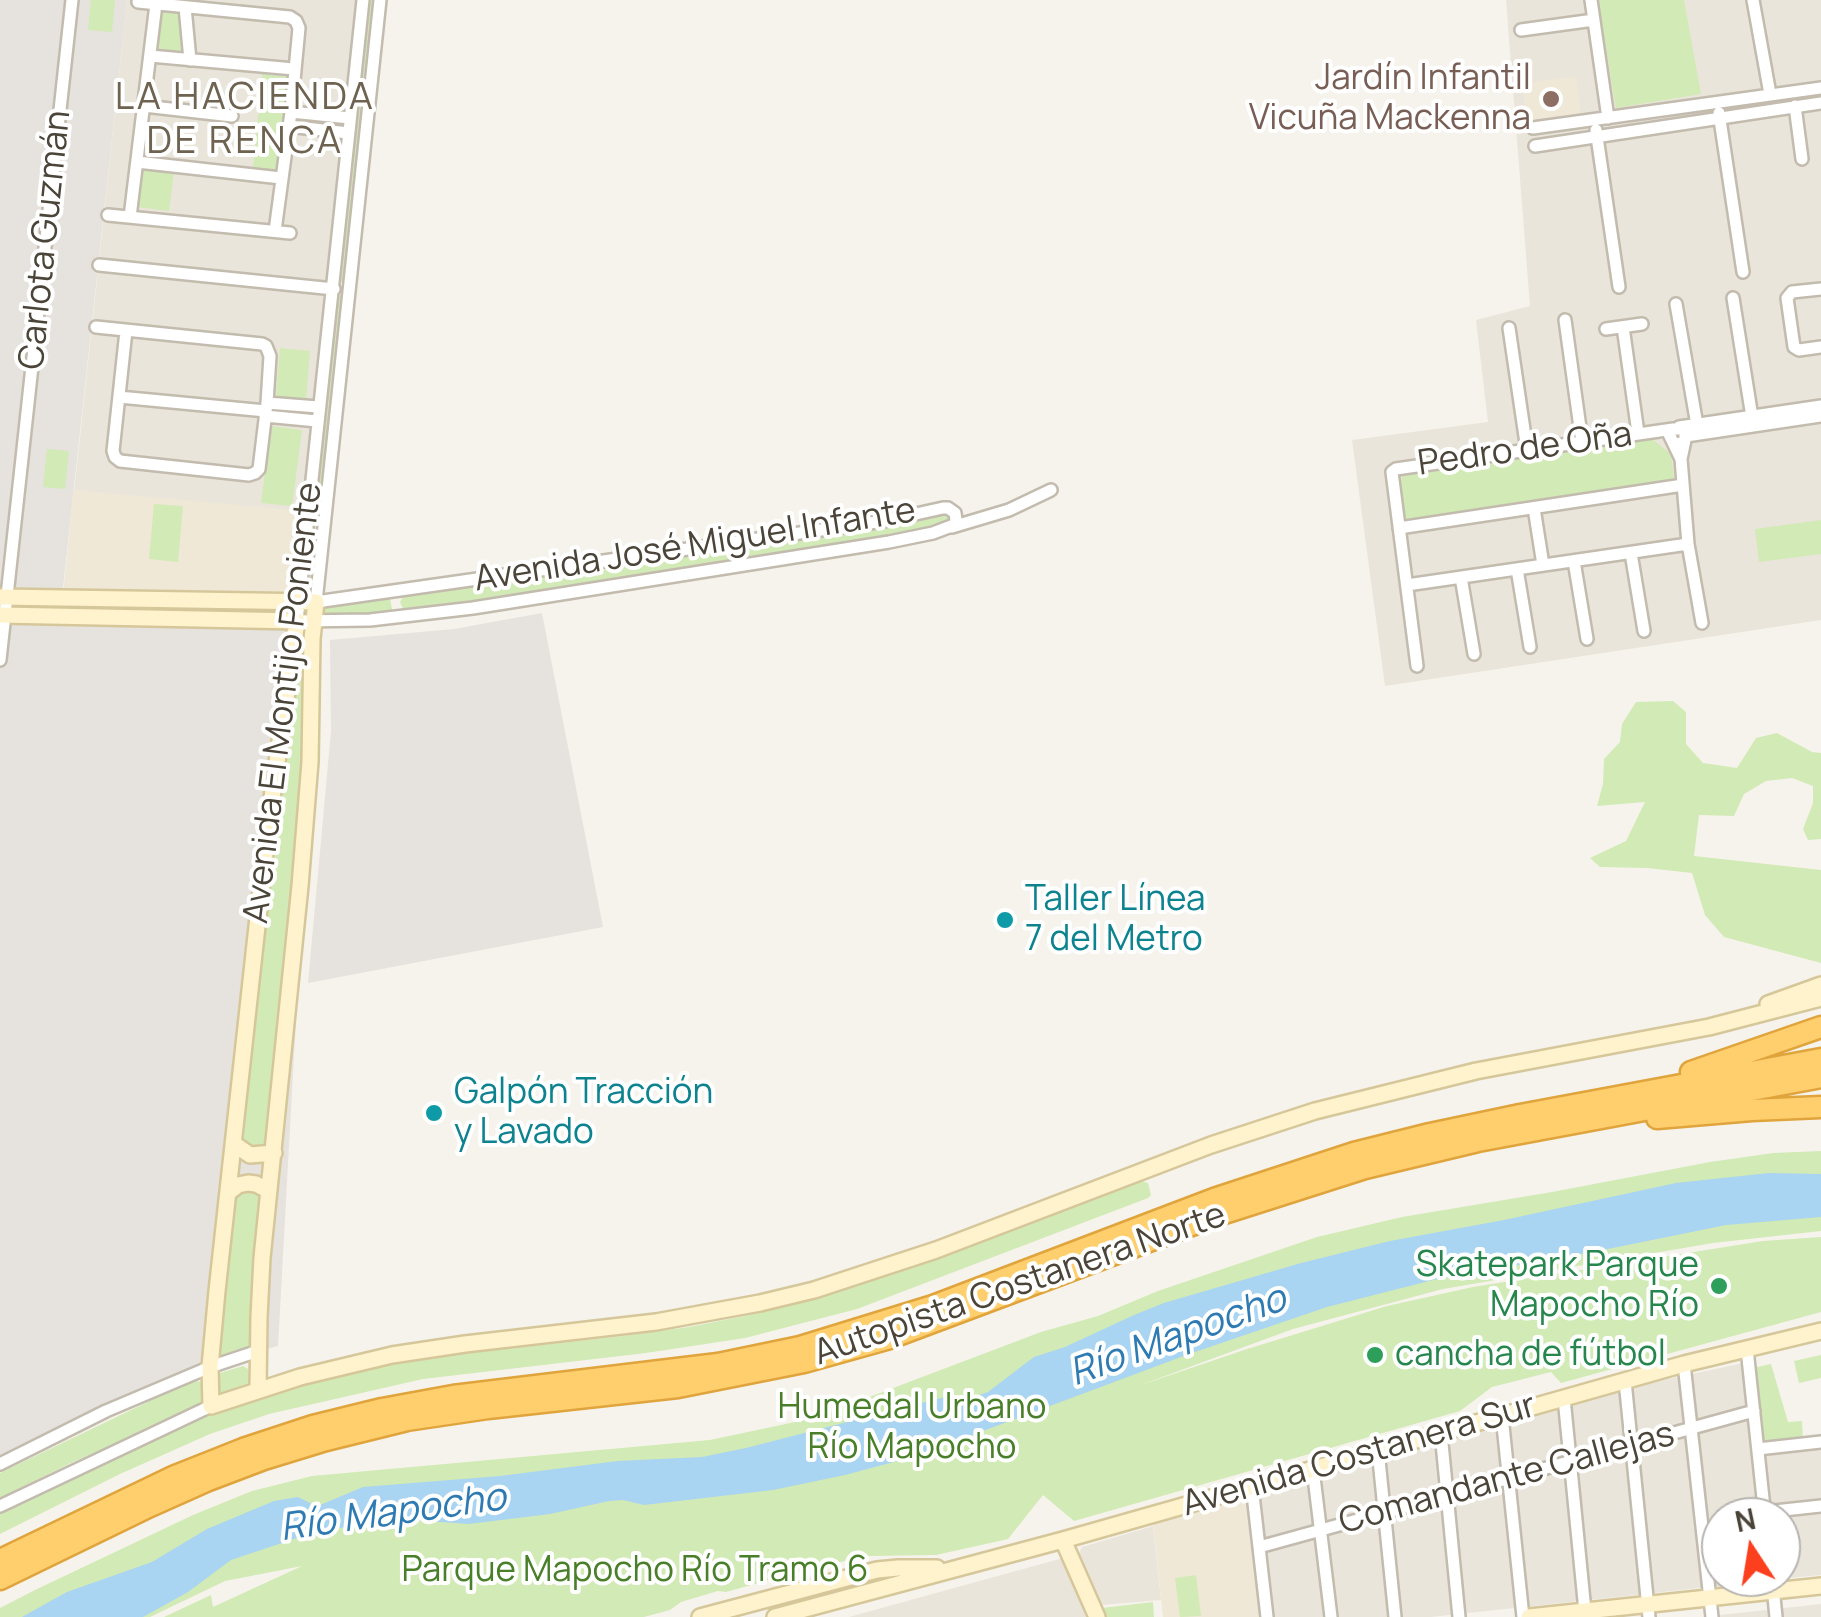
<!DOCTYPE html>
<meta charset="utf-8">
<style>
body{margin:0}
#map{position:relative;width:1821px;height:1617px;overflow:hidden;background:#f6f3ec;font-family:Manrope,sans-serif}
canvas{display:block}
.north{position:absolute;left:1701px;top:1497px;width:100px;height:100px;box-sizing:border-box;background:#fff;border:2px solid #b7b4b0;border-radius:50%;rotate:348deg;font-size:28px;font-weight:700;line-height:40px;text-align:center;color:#4b4439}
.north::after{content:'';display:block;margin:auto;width:35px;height:45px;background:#fc3f1d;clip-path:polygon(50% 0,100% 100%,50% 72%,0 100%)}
</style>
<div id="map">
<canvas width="1821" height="1617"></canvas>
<div class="north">N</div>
</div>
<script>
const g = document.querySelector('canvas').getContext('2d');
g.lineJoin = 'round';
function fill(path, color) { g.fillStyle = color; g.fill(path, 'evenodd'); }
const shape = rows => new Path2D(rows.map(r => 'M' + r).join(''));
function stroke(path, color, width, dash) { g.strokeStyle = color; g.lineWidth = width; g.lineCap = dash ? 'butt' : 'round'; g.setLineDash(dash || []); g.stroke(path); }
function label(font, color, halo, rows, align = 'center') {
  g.font = font + ' Manrope,sans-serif'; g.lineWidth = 8; g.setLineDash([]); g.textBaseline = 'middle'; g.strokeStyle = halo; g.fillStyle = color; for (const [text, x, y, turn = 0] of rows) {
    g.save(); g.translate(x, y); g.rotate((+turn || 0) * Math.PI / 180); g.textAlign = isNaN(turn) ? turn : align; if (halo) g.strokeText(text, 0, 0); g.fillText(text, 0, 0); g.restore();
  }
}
fill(shape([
 [127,0,357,0,304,511,63,595],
 [1506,0,1821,0,1821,620,1385,686,1352,440,1488,422,1476,320,1530,306],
 [1744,1363,1759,1517,1721,1517,1721,1577,1765,1577,1765,1581,1431,1617,1273,1617,1258,1488,1659,1381],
 [1821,1448,1821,1575,1778,1579,1778,1577,1781,1577,1781,1517,1779,1505,1769,1505,1763,1455],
 [1153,1526,1161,1600,1101,1605,1079,1553,1082,1547],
 [1063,1558,1086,1617,849,1617],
 [1821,1604,1821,1617,1702,1617]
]), '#eae5da');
fill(shape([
 [0,0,127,0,62,597,319,601,278,1346,204,1366,0,1461],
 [542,613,603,927,308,983,331,731,330,640,454,629]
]), '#e6e2dd');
fill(shape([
 [1576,77,1581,114,1527,121,1522,83],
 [73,490,304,511,294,599,64,597],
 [1247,1495,1260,1617,1163,1617,1153,1523]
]), '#efe8d6');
fill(shape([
 [91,0,115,0,112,32,88,30],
 [367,0,376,0,346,279,341,282,338,281],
 [1598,0,1684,0,1701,94,1616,108],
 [159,8,182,11,186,55,154,53],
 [262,74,288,77,279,171,253,168],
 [142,168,174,172,169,211,137,207],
 [340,294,343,299,312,595,304,597,336,296],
 [280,348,310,351,306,400,276,397],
 [271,426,302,430,292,506,261,503],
 [1652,439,1671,454,1674,479,1404,521,1400,482,1403,476],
 [47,449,69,451,65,489,43,487],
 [154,504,183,506,178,562,149,559],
 [944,513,950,517,948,523,894,537,411,611,403,609,400,602,404,595,911,521],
 [1821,520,1821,554,1759,562,1755,529],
 [390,599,393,614,322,617,321,612,325,606],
 [27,603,286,607,290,615,29,611,26,607],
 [302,626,307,626,306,746,269,1145,262,1149,242,1147,241,1136,300,628],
 [1673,701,1686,712,1686,744,1703,763,1737,768,1756,738,1777,733,1812,752,1821,753,1821,839,1808,840,1803,829,1813,803,1813,786,1792,778,1766,781,1744,794,1734,816,1699,815,1694,856,1821,870,1821,963,1724,937,1705,915,1692,873,1647,868,1600,867,1590,858,1626,841,1645,802,1597,806,1603,784,1604,759,1620,742,1622,724,1636,702],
 [1821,1151,1821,1231,1713,1243,1443,1289,1293,1329,1138,1386,1244,1350,1387,1306,1473,1287,1763,1241,1821,1237,1821,1312,1561,1383,1551,1372,1492,1387,1460,1411,1074,1521,1043,1495,1008,1539,936,1555,869,1556,816,1567,726,1592,718,1591,681,1602,670,1610,644,1617,164,1617,211,1595,213,1607,302,1566,225,1581,150,1617,0,1617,0,1608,35,1590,193,1515,252,1491,312,1476,710,1440,814,1418,1041,1332,1098,1316,1158,1291,1317,1237,1402,1217,1552,1192,1710,1162,1773,1153],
 [1140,1181,1148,1183,1151,1195,1148,1198,857,1309,745,1338,646,1353,423,1379,269,1414,210,1434,120,1474,0,1534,0,1511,147,1441,237,1404,309,1382,416,1359,623,1336,689,1327,745,1316,867,1282],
 [254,1190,261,1196,250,1347,217,1359,232,1193],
 [1821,1355,1821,1378,1799,1383,1794,1361],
 [1771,1364,1788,1422,1802,1421,1803,1440,1762,1443,1753,1368],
 [243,1366,248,1369,249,1383,221,1393,218,1390,220,1373],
 [198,1381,205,1384,205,1405,73,1462,0,1498,0,1473,183,1385],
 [1196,1575,1201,1616,1180,1617,1175,1578],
 [1153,1602,1154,1617,1105,1617,1102,1608]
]), '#d2eab5');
fill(shape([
 [1769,1173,1821,1174,1821,1217,1726,1225,1603,1250,1433,1280,1327,1307,1189,1354,916,1456,845,1475,773,1490,644,1505,623,1500,609,1501,550,1514,469,1524,412,1520,321,1530,231,1560,188,1592,143,1617,22,1617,67,1592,152,1562,207,1529,274,1501,298,1497,312,1504,320,1505,363,1487,500,1476,618,1461,702,1457,746,1448,933,1400,950,1396,966,1399,976,1396,988,1392,1034,1357,1065,1347,1134,1315,1164,1303,1301,1263,1390,1241,1504,1220,1676,1183]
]), '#a9d4f2');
const street = shape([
 [363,0,297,621,370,620,473,608,889,542,933,533,954,525,956,520,955,513,948,508,943,508,884,521,316,602,380,0],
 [1591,0,1608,118],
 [1753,0,1770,94],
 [138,2,290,17,296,21,299,28,291,112,275,231],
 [185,7,190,60],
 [1521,30,1594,20],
 [150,56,294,69],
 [144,106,232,116],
 [1795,106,1802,159],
 [291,112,350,118],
 [1719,113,1743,272],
 [289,126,348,133],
 [1533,128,1821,88],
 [1596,130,1619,287],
 [1535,146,1821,103],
 [137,162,281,178],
 [108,215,290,233],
 [130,217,156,4],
 [99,265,334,289],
 [1821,289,1792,292,1787,298,1794,347,1799,350,1821,347],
 [1733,298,1752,417],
 [1676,304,1697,425],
 [1565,320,1582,442],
 [96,327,262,344,266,346,270,356,267,403,259,469,255,473,249,475,120,461,115,457,113,451,126,331],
 [1623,327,1638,433],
 [1509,328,1527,450],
 [1606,329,1642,324],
 [119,397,266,411],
 [267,403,318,407],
 [265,416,317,421],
 [1679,427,1821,406],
 [1686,436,1821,416],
 [1685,440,1681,459,1688,544,1702,623],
 [1674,444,1682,443,1685,440,1685,432,1683,429,1673,429,1669,434,1681,459],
 [1534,508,1543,565],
 [952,527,1009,510,1051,490],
 [1399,528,1683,485],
 [1631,553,1644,631],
 [1574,561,1587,639],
 [1517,569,1530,647],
 [1461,577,1474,654],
 [1407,585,1688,544],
 [0,660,72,0],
 [1417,666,1392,472,1396,469,1673,429],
 [1747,1349,1765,1517],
 [1684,1364,1712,1617],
 [1625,1381,1649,1617],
 [1564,1398,1585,1611],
 [1502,1416,1523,1617],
 [1441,1433,1459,1617],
 [1758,1449,1821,1442],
 [1378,1450,1395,1617],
 [0,1464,106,1411,210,1367,258,1351],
 [1313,1469,1331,1617],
 [1252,1486,1267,1617],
 [0,1506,211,1406],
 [1765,1512,1821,1506],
 [1259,1547,1754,1411],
 [1772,1577,1776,1617]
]);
const secondary = shape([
 [0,597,316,602,312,639,310,762,300,886,262,1258,259,1317,258,1389],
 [0,615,297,621,268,826,217,1291,210,1367,211,1406,300,1377,392,1355,465,1344,656,1322,760,1303,814,1290,936,1250,1211,1145,1315,1111,1476,1071,1709,1027,1821,998],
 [1768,1004,1821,985],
 [234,1144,250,1155,274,1153],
 [229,1192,238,1185,248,1183,256,1184,269,1191],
 [1063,1540,1097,1617],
 [700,1617,877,1570,898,1568,937,1568],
 [775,1617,1063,1540,1684,1364,1821,1331],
 [1529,1617,1821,1586]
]);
const highway = shape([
 [1691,1072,1821,1027],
 [1657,1118,1752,1110,1821,1107],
 [0,1560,175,1476,243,1449,313,1426,382,1409,453,1396,718,1364,800,1347,933,1306,1214,1199,1354,1153,1430,1134,1520,1115,1821,1059],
 [0,1579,150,1506,206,1481,264,1459,326,1440,407,1420,488,1408,678,1387,804,1362,890,1338,1221,1214,1365,1168,1478,1141,1821,1077]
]);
stroke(street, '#c2bbae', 16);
stroke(secondary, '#d6c79b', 20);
stroke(highway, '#e0a43c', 25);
stroke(street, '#fff', 11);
stroke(secondary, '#fff3cd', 15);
stroke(highway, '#ffcf6e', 20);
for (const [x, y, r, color] of [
 [1551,99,10,"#8d6e63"],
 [1005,920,10,"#0f9aa8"],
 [434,1113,10,"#0f9aa8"],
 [1719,1286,10,"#2e9e5b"],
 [1375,1355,10,"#2e9e5b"]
]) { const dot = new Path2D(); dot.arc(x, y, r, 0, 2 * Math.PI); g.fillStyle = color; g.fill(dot); stroke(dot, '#fff', 4); }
label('35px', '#785e54', '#fff', [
 ["Jardín Infantil",1531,79],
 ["Vicuña Mackenna",1531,119]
], 'right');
label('35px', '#4b4439', '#fff', [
 ["Carlota Guzmán",46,240,-84],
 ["Pedro de Oña",1525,450,-8],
 ["Avenida José Miguel Infante",695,546,-9],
 ["Avenida El Montijo Poniente",284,703,-83],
 ["Autopista Costanera Norte",1020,1285,-19],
 ["Avenida Costanera Sur",1359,1456,-16],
 ["Comandante Callejas",1507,1479,-15]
]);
label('35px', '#0d838f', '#fff', [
 ["Taller Línea",1025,900],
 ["7 del Metro",1025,940],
 ["Galpón Tracción",454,1093],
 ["y Lavado",454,1133]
], 'left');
label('35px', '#27864d', '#fff', [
 ["Skatepark Parque",1699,1266],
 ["Mapocho Río",1699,1306],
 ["cancha de fútbol",1395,1355,"left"]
], 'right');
label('35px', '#4a7f2a', '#fff', [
 ["Humedal Urbano",912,1408],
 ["Río Mapocho",912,1448],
 ["Parque Mapocho Río Tramo 6",635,1571]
]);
g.letterSpacing = '2.5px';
label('38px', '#6e6250', '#fff', [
 ["LA HACIENDA",245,98],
 ["DE RENCA",245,142]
]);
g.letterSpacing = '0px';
label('italic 38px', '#2e7ab2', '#fff', [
 ["Río Mapocho",1178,1337,-20],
 ["Río Mapocho",393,1514,-8]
]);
</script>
